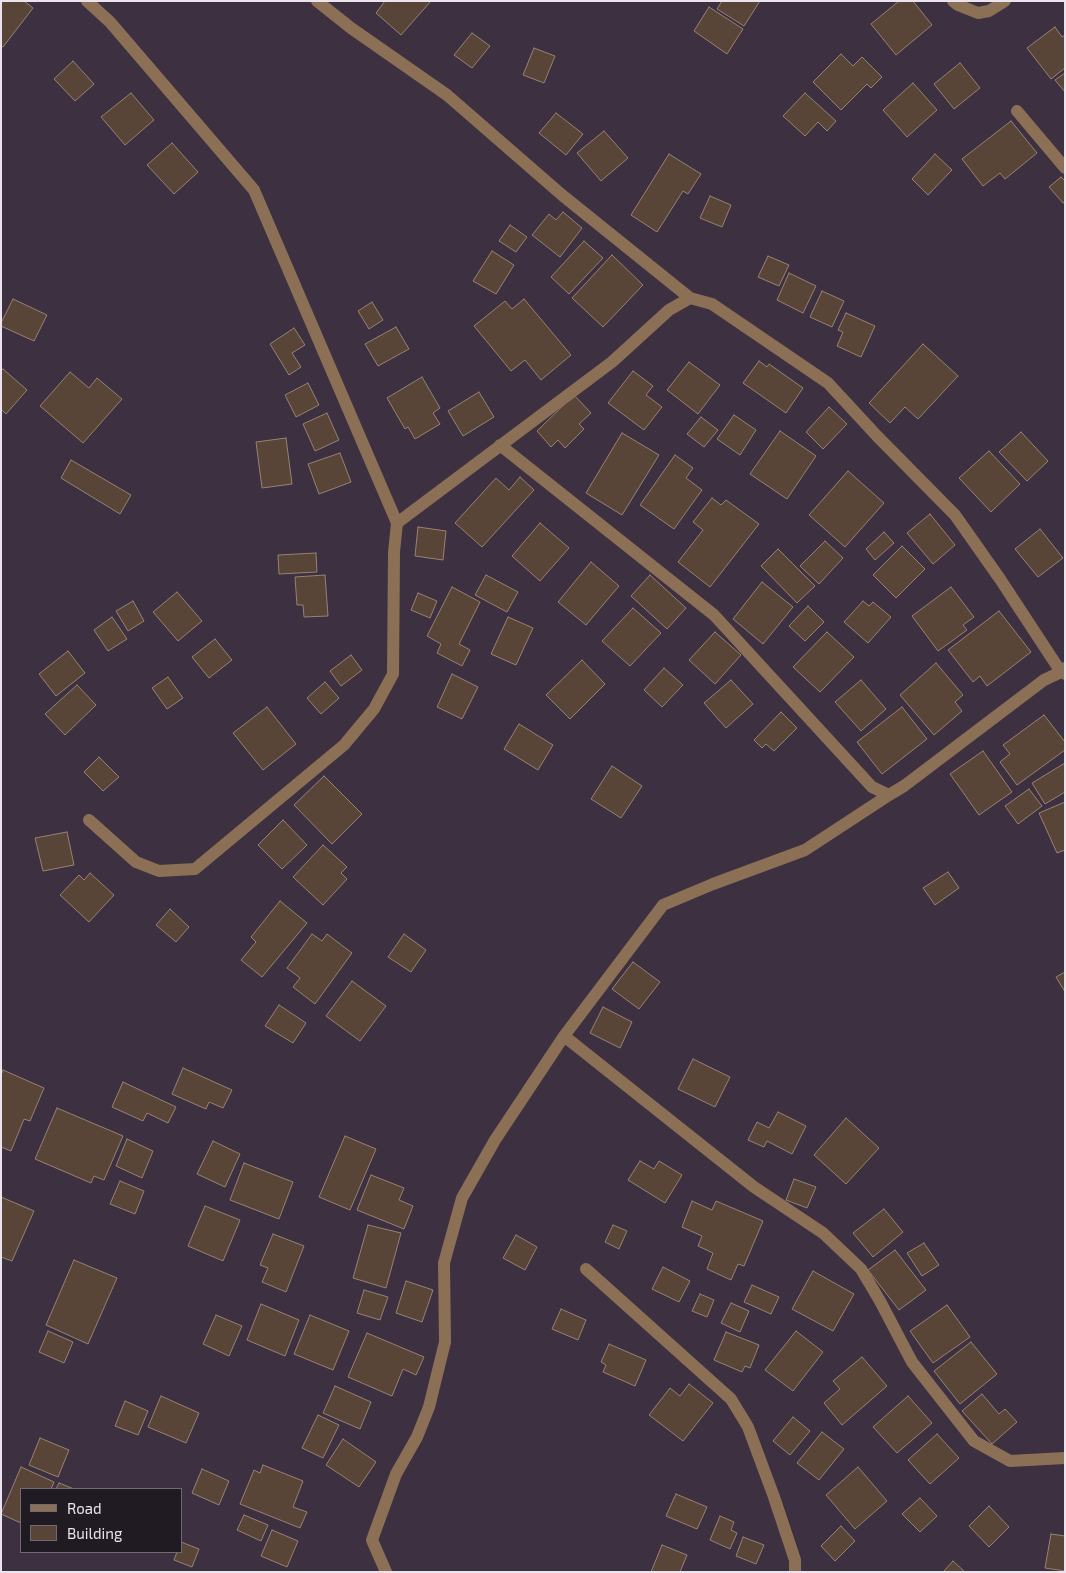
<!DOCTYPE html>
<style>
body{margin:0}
#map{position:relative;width:1066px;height:1573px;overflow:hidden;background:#3d3040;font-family:"Exo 2",sans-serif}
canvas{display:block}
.frame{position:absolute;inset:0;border:2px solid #ebe3ed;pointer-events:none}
.legend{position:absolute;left:20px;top:1488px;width:162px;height:65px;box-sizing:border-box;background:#201a22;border:1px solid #716a73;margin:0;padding:6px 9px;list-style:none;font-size:15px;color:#ebe3ed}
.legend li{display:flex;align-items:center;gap:10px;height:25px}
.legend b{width:25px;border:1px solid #716a73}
</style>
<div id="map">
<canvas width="1066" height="1573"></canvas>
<div class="frame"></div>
<ul class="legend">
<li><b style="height:6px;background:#8c7056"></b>Road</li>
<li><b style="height:14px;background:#584538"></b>Building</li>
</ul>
</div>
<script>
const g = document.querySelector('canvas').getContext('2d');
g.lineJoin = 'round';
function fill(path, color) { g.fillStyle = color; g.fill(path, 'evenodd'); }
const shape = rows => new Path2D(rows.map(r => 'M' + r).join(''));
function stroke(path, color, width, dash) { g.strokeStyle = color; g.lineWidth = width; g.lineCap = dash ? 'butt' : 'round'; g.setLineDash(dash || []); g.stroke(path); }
const building = shape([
 [1,1,24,1,33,8,3,47,1,46,1,1],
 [385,1,431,1,401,35,376,13,385,1],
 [722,1,760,1,744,26,717,9,722,1],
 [899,1,913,1,932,25,896,55,871,24,899,1],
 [709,7,743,29,727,54,694,31,709,7],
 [1055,27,1062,37,1065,35,1065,68,1051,79,1027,48,1055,27],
 [472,33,490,46,472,68,454,55,472,33],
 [534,48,555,56,544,83,523,75,534,48],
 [841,54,853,66,862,57,882,77,871,88,867,84,841,110,813,82,841,54],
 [73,61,94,84,75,101,54,79,73,61],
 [960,63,980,88,954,109,934,84,960,63],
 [1065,73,1065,92,1055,80,1065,73],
 [913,83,937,110,907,137,883,110,913,83],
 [131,93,154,120,125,145,101,117,131,93],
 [805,93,836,121,827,131,818,122,805,136,783,116,805,93],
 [556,113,583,134,566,155,539,133,556,113],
 [1011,121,1037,153,1005,179,1000,173,983,186,962,159,1011,121],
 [604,131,628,158,601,181,577,153,604,131],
 [172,143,198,172,174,194,147,165,172,143],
 [669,154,701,174,688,194,683,191,657,232,631,215,669,154],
 [935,154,952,170,928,195,912,179,935,154],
 [1061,177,1065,181,1065,202,1063,203,1049,187,1061,177],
 [710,196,731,205,722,227,700,218,710,196],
 [563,212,582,228,560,257,532,235,549,214,556,220,563,212],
 [510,225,527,237,516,252,499,241,510,225],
 [584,241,603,258,569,294,551,277,584,241],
 [492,251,514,265,496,294,473,281,492,251],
 [612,255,643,285,603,327,572,298,612,255],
 [768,256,789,265,779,286,758,277,768,256],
 [789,273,816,286,803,313,777,300,789,273],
 [822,291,844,301,832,327,810,317,822,291],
 [13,299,47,315,34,341,1,326,1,323,13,299],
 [524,299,571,355,541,380,525,360,511,371,474,326,505,301,512,309,524,299],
 [372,302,383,320,369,329,358,311,372,302],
 [846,313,875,326,861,357,837,346,843,332,838,330,846,313],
 [396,327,409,349,378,366,365,344,396,327],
 [294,328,305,345,292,353,301,367,289,375,270,344,294,328],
 [923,344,958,376,918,419,905,407,890,423,869,403,923,344],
 [759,361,767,367,769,364,803,388,786,413,743,383,759,361],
 [689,362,720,385,698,414,667,390,689,362],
 [3,369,27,390,6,414,1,409,1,371,3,369],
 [633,371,653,386,646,395,662,407,644,430,608,403,633,371],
 [70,372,89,388,97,378,122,399,83,443,40,406,70,372],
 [422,377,440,408,433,413,440,424,415,439,408,427,405,429,387,398,422,377],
 [308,383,319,405,296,417,285,395,308,383],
 [479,392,494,417,463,436,448,411,479,392],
 [574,395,591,413,579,424,584,429,565,448,558,440,551,447,537,431,574,395],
 [829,407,847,424,823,449,806,432,829,407],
 [327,413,339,440,315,451,303,424,327,413],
 [734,415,756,430,740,455,717,439,734,415],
 [701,417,718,430,704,447,687,434,701,417],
 [780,431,816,456,787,499,750,474,780,431],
 [1021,432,1048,461,1027,481,999,452,1021,432],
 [622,433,659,455,622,515,586,493,622,433],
 [286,438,292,484,262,488,256,442,286,438],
 [989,451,1020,484,991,512,959,478,989,451],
 [340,453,351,482,319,494,308,464,340,453],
 [675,455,693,468,686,478,702,490,674,529,640,505,675,455],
 [71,460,131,495,120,514,61,478,71,460],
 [848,471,884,503,845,547,809,515,848,471],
 [520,477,534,490,482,547,455,523,496,478,509,490,520,477],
 [712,498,721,505,726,500,759,524,710,587,678,562,703,530,693,522,712,498],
 [930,514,955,545,933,564,907,533,930,514],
 [540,523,569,548,540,581,512,556,540,523],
 [418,527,446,531,443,560,415,556,418,527],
 [1040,529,1063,558,1038,577,1015,549,1040,529],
 [884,532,894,543,875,560,866,549,884,532],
 [825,541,843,558,819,584,800,566,825,541],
 [902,546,925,569,896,598,873,575,902,546],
 [778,549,815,586,797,603,761,566,778,549],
 [316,553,317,572,279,574,278,555,316,553],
 [591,562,619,586,586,625,558,602,591,562],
 [325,575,328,616,304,617,303,605,297,605,295,577,325,575],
 [486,575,518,592,507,612,475,595,486,575],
 [650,575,686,608,667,629,631,596,650,575],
 [762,582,793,607,763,644,733,619,762,582],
 [452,587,480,602,459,644,470,650,462,666,437,653,441,644,427,636,452,587],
 [951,587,974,617,963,625,967,630,938,651,912,616,951,587],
 [177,592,202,621,178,641,153,612,177,592],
 [418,593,437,601,430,618,411,610,418,593],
 [133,601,144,621,128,631,116,611,133,601],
 [863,601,869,606,873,602,891,617,868,643,844,622,863,601],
 [808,606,824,622,805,641,789,626,808,606],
 [633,608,661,633,630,666,602,641,633,608],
 [999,611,1031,652,987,686,980,676,973,682,948,650,999,611],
 [112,617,127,639,108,651,94,630,112,617],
 [508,617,533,628,516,665,491,654,508,617],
 [715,632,741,655,715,684,689,660,715,632],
 [827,632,854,657,820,692,793,667,827,632],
 [215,639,232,660,209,678,192,657,215,639],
 [68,651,85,673,56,696,39,674,68,651],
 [351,655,362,670,341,686,330,671,351,655],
 [582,660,605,684,570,719,546,695,582,660],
 [936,663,963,695,955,702,962,711,934,735,900,695,936,663],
 [664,668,683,685,662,707,644,690,664,668],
 [452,674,478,687,462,719,437,707,452,674],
 [168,677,183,698,167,709,152,688,168,677],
 [731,680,753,704,726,728,704,703,731,680],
 [861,680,886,709,861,731,835,702,861,680],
 [325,682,339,698,321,714,307,698,325,682],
 [77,685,96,705,65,735,45,714,77,685],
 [267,707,296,744,263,770,233,733,267,707],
 [902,707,927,739,882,774,857,742,902,707],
 [781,712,797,728,774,751,766,744,762,748,754,740,781,712],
 [1044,715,1065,742,1065,750,1017,785,1000,762,1010,754,1003,745,1044,715],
 [519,724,553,745,538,770,504,749,519,724],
 [983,751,1012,792,979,815,950,774,983,751],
 [99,757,119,777,103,791,84,772,99,757],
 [1065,763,1065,792,1045,804,1032,783,1065,763],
 [612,766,642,786,621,818,591,799,612,766],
 [324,776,362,814,332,844,294,805,324,776],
 [1029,789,1042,806,1018,824,1005,806,1029,789],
 [1065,802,1065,850,1057,853,1039,813,1065,802],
 [283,820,307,845,282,869,258,845,283,820],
 [67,832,74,865,43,871,35,838,67,832],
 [323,845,347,867,341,873,347,879,323,905,293,877,323,845],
 [948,872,959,888,935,905,923,888,948,872],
 [90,873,114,895,89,922,60,895,79,875,84,880,90,873],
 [280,901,307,923,262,977,241,960,256,942,251,937,280,901],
 [170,909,189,927,176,942,156,925,170,909],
 [312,934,322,941,327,934,352,953,315,1004,293,987,300,978,287,968,312,934],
 [404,934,426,950,411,972,388,957,404,934],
 [633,962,660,982,639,1009,612,989,633,962],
 [1065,972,1065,992,1056,977,1065,972],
 [352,981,386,1006,360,1041,326,1016,352,981],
 [279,1005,306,1023,293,1043,265,1026,279,1005],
 [603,1007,632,1022,620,1048,590,1033,603,1007],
 [693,1059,730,1077,715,1107,678,1089,693,1059],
 [183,1068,232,1090,223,1108,209,1102,206,1109,172,1094,183,1068],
 [3,1070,44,1088,30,1121,24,1119,11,1151,1,1147,1,1075,3,1070],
 [123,1082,176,1107,168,1123,147,1113,143,1121,112,1107,123,1082],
 [57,1108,123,1136,104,1180,94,1176,91,1183,35,1159,57,1108],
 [778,1112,806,1126,792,1154,767,1141,764,1147,748,1140,757,1122,769,1128,778,1112],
 [846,1118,879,1148,846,1184,814,1155,846,1118],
 [345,1136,376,1149,350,1210,319,1197,345,1136],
 [127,1139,153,1151,142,1178,116,1166,127,1139],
 [213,1141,240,1154,225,1187,197,1174,213,1141],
 [640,1161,654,1169,659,1161,682,1175,665,1203,628,1180,640,1161],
 [244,1163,293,1182,279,1219,230,1200,244,1163],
 [371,1175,404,1188,399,1200,413,1206,404,1229,357,1210,371,1175],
 [794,1179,816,1187,807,1208,786,1200,794,1179],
 [120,1181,144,1191,135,1214,110,1204,120,1181],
 [1,1197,34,1211,12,1261,1,1257,1,1197],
 [692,1201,712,1210,716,1201,763,1221,744,1266,738,1264,731,1280,707,1269,713,1253,698,1246,702,1236,682,1227,692,1201],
 [205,1206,240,1220,223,1261,188,1246,205,1206],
 [884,1209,903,1232,873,1257,853,1233,884,1209],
 [368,1225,401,1233,386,1288,353,1278,368,1225],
 [613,1225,627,1231,619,1249,605,1242,613,1225],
 [273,1234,304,1246,286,1292,262,1282,268,1268,260,1265,273,1234],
 [516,1235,537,1247,525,1270,503,1258,516,1235],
 [924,1243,939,1265,922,1276,907,1253,924,1243],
 [895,1250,926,1290,899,1310,868,1270,895,1250],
 [74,1260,117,1278,88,1344,46,1325,74,1260],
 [663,1267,690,1281,679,1302,652,1289,663,1267],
 [813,1271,854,1294,833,1331,792,1309,813,1271],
 [406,1281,433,1290,422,1322,396,1313,406,1281],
 [752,1285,779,1297,771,1314,744,1302,752,1285],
 [364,1290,388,1297,380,1320,357,1313,364,1290],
 [700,1294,714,1300,707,1317,692,1311,700,1294],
 [731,1303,749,1311,740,1332,721,1323,731,1303],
 [261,1304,299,1320,285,1356,247,1340,261,1304],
 [947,1305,970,1337,933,1363,910,1331,947,1305],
 [561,1309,586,1320,578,1340,552,1329,561,1309],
 [216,1315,242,1326,229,1356,203,1344,216,1315],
 [310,1315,349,1331,333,1370,294,1354,310,1315],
 [48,1331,73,1342,64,1363,39,1352,48,1331],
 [796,1331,823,1352,793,1391,765,1370,796,1331],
 [726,1332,759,1345,750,1368,745,1366,742,1372,714,1360,726,1332],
 [367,1333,424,1357,416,1375,403,1369,392,1396,348,1377,367,1333],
 [971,1342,997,1374,960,1404,934,1371,971,1342],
 [609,1344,646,1360,635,1386,603,1372,606,1365,601,1362,609,1344],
 [862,1357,887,1386,842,1425,824,1403,840,1389,833,1381,862,1357],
 [689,1384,713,1403,683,1441,649,1415,670,1388,680,1396,689,1384],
 [335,1386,371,1402,360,1429,323,1413,335,1386],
 [982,1394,999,1414,1005,1409,1017,1422,992,1444,962,1411,982,1394],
 [161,1396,199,1413,186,1443,148,1427,161,1396],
 [908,1396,932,1423,897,1453,873,1427,908,1396],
 [125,1401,148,1411,138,1435,115,1426,125,1401],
 [318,1415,339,1425,323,1458,302,1448,318,1415],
 [793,1417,810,1431,790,1455,773,1441,793,1417],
 [822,1432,844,1449,819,1480,797,1463,822,1432],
 [937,1434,959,1458,930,1484,908,1460,937,1434],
 [40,1438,69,1450,58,1477,29,1465,40,1438],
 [343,1439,376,1462,359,1487,326,1465,343,1439],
 [263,1465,303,1481,293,1507,307,1512,300,1528,240,1504,254,1470,260,1473,263,1465],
 [21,1467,54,1482,51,1489,21,1489,21,1523,1,1514,21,1467],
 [858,1467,887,1501,855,1529,826,1495,858,1467],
 [202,1469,229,1481,219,1505,192,1493,202,1469],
 [59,1483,74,1489,56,1489,59,1483],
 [676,1494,707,1507,697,1529,666,1516,676,1494],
 [920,1498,937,1516,920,1532,902,1514,920,1498],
 [989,1506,1009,1527,989,1547,969,1526,989,1506],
 [244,1515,268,1525,261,1541,237,1530,244,1515],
 [720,1516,734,1522,731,1530,737,1533,730,1549,710,1540,720,1516],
 [841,1526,855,1541,835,1561,821,1546,841,1526],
 [272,1530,298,1541,287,1567,261,1556,272,1530],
 [1051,1534,1065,1536,1065,1571,1045,1568,1051,1534],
 [743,1537,764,1545,756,1564,736,1556,743,1537],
 [181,1542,199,1549,192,1567,174,1560,177,1552,181,1552,181,1542],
 [662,1545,687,1555,680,1572,651,1572,662,1545],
 [953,1561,965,1572,943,1572,953,1561]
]);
fill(building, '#584538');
stroke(building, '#978274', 1);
stroke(shape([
 [87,1,110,22,254,190,397,523],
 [317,1,351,28,447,95,562,195,690,298],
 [953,1,958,5,978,13,989,11,1005,1],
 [1017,111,1065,168],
 [500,445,714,615,872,787,889,795,904,786,1044,680,1061,672,1065,674],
 [89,820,136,862,159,871,195,869,344,745,374,709,393,674,394,552,397,523,612,362,669,310,690,298,712,304,828,383,877,436,955,515,1000,579,1061,672,1065,668],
 [564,1036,754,1187,823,1233,861,1269,880,1301,912,1362,974,1441,1010,1461,1065,1458],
 [586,1269,731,1399,748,1427,774,1497,795,1560,795,1572],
 [386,1572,372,1540,396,1474,417,1437,429,1407,445,1342,444,1263,462,1198,495,1140,564,1036,663,905,713,884,805,850,889,795]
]), '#8c7056', 12);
</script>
